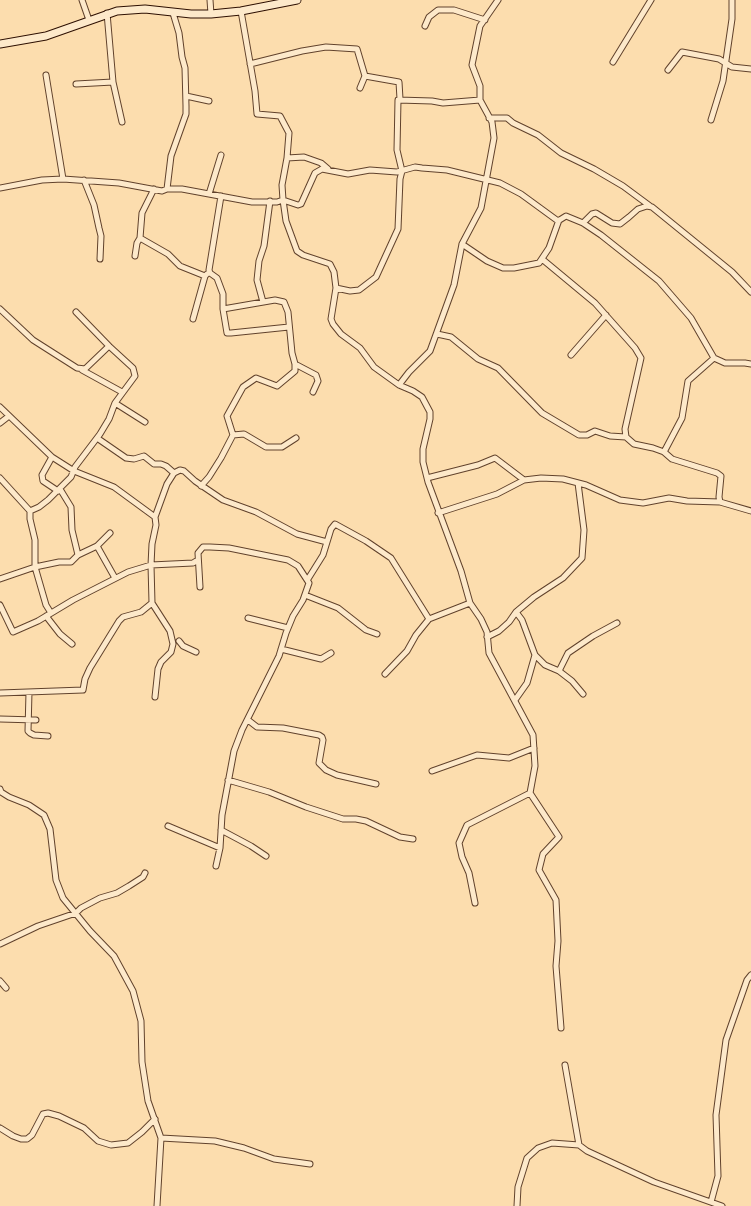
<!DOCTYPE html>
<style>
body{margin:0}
canvas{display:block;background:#fcddae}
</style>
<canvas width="751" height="1206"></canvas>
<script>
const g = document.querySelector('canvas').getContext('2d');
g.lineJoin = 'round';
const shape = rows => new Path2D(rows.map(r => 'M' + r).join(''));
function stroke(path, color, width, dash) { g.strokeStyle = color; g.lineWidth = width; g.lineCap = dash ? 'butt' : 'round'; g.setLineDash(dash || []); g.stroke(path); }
const street = shape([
 [82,0,89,20],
 [210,0,211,14],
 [241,11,255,91,257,114,280,116,289,133,287,158,282,185,283,200,298,205,301,204,315,173,322,169,348,174,370,170,397,172,415,167,422,168,447,170,500,183,521,194,558,221,566,216,583,223,601,235,659,281,691,318,714,358,725,363,745,363,751,364],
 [107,13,113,82,122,122],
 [173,13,179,33,182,57,185,68,186,106,186,114,171,156,167,189,182,189,252,202,277,202,283,200,286,221,297,251,303,255,330,264,334,272,336,288,331,319,333,324,341,334,360,348,374,367,399,385,413,391,422,397,430,412,430,419,423,449,423,462,428,482,461,571,470,603,481,619,487,632,489,653,533,735,535,766,530,793,559,837,543,854,539,870,556,900,558,941,556,966,561,1028],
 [425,26,429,17,438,10,454,10,485,20],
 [613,62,651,0],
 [250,64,302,51,326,47,357,49,365,76,360,88],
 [668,70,682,52,719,59,732,67,751,69],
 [46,75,63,179],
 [365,76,399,82,400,99],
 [76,84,113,82],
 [186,96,209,101],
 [489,118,507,118,513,123,538,135,561,153,594,169,623,186,650,206],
 [711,120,723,81,732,19,732,0],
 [287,158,304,157,321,163,328,169],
 [84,180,94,205,99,228,101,236,100,259],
 [0,188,42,180,63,179,119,183,162,191,167,189],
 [209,194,221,155],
 [221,196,209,270,210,273,217,278,223,294,223,309,275,300,284,302,288,312,292,353,295,364,295,371,277,386,256,378,243,387,227,416,233,435],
 [583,223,592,214,596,213,612,223,620,224,629,217,638,209,647,206,652,207,732,272,751,292],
 [140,238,168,254,180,266,205,276],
 [462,244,487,261,503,268,514,268,539,263,549,248,559,220],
 [135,256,137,243,140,238,142,213,154,189],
 [542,259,595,303,635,348,641,358,625,429,626,437,634,444,653,448,664,452,672,459,717,473,721,476,719,497,720,502,751,511],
 [336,288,350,291,359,290,376,277,398,229,400,179,402,171,397,150,398,100,432,101,443,103,480,100],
 [263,302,257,280,259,261,264,246,270,201],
 [0,309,33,340,77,368,85,369,109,346],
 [223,309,227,333,231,333,289,327],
 [193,319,205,276,207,274],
 [437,334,451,337,478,359,498,368,542,413,579,435,587,435,595,431,610,436,626,437],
 [571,355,606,315],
 [295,364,316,375,318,381,313,392],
 [82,370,122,392],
 [399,385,409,372,430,351,454,285,462,244,481,208,494,138,492,122,480,100,480,86,472,65,480,26,498,0],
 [115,403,145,422],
 [0,407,52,457,74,471,114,487,155,517],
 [0,423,9,416],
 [97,438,126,458,134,459,144,456,154,464,161,464,166,466,174,473],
 [664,452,682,418,688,381,714,358],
 [52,457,42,475,43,481,58,491],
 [0,478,30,511,30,519,35,540,35,567,46,605,51,613],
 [427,478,478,465,495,458,524,480,541,478,563,479,586,485,620,500,643,503,669,498,687,501,720,502],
 [201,486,209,477,221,458,233,435,244,434,266,447,282,447,296,438],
 [60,489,71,507,72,530,78,555],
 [30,511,39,507,48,500,71,477,75,467,100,434,109,419,115,403,135,376,133,368,109,346,76,312],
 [438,513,497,494,524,480],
 [97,546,115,578],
 [0,579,35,567,59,562,71,562,78,555,97,546,110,533],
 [308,579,323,555,331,529,335,524,366,541,391,558,429,619],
 [200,587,198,553,203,547,210,547,229,548,288,560,298,566,309,583,303,600,293,616,286,633,279,656,242,730,234,751,222,815,220,848,216,866],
 [305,595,338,608,366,630,377,634],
 [0,605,13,632,38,621,73,600,128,572,151,565,193,563,198,560],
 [46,616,60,634,72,644],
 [248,618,288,628],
 [487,637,499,631,509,622,516,612,534,597,563,578,582,558,584,530,578,483],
 [179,641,183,646,196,652],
 [281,649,321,659,331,653],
 [535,655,545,665,559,671,572,681,583,694],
 [559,671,568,653,593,636,617,623],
 [385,674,407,651,416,635,429,619,470,603],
 [29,692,28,731,30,733,34,735,48,736],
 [0,693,83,690,85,679,90,668,119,621,123,617,141,612,152,603],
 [155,697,158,669,161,662,171,652,173,644,170,631,152,603,151,565,152,544,156,525,155,517,167,484,174,473,180,470,184,471,195,481,223,500,256,512,297,534,327,542],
 [515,700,527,683,535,655,522,620,516,612],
 [0,719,36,720],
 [248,720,257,727,283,728,319,735,322,737,323,740,319,763,326,770,337,775,376,784],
 [432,771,477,755,509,758,534,748],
 [228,780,269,792,306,807,343,819,356,819,366,821,400,837,413,839],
 [0,789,1,792,9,797,29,805,44,815,50,829,56,880,63,898,90,931,114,956,133,991,141,1021,142,1062,148,1101,161,1138,157,1206],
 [168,826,220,848],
 [221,830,251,846,266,856],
 [475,903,469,873,462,857,459,843,467,825,530,793],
 [0,944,38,926,76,913,81,908,100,898,117,893,129,886,143,877,145,873],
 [0,981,6,988],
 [565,1065,579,1145],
 [0,1128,13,1136,21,1139,27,1139,32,1135,43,1114,48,1113,59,1116,84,1128,98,1141,111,1145,128,1143,142,1132,155,1119],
 [161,1138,215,1141,244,1148,274,1159,310,1164],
 [711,1202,718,1176,716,1115,726,1040,747,980,751,975],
 [517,1206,518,1187,527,1158,538,1148,552,1143,579,1145,587,1151,654,1182,722,1206]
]);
const secondary = shape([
 [0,44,46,36,117,11,145,9,191,14,211,14,241,11,297,0]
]);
stroke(street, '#61422c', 7);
stroke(secondary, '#2d0f01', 9);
stroke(street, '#fde9ca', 5);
stroke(secondary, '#fde9ca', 7);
</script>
